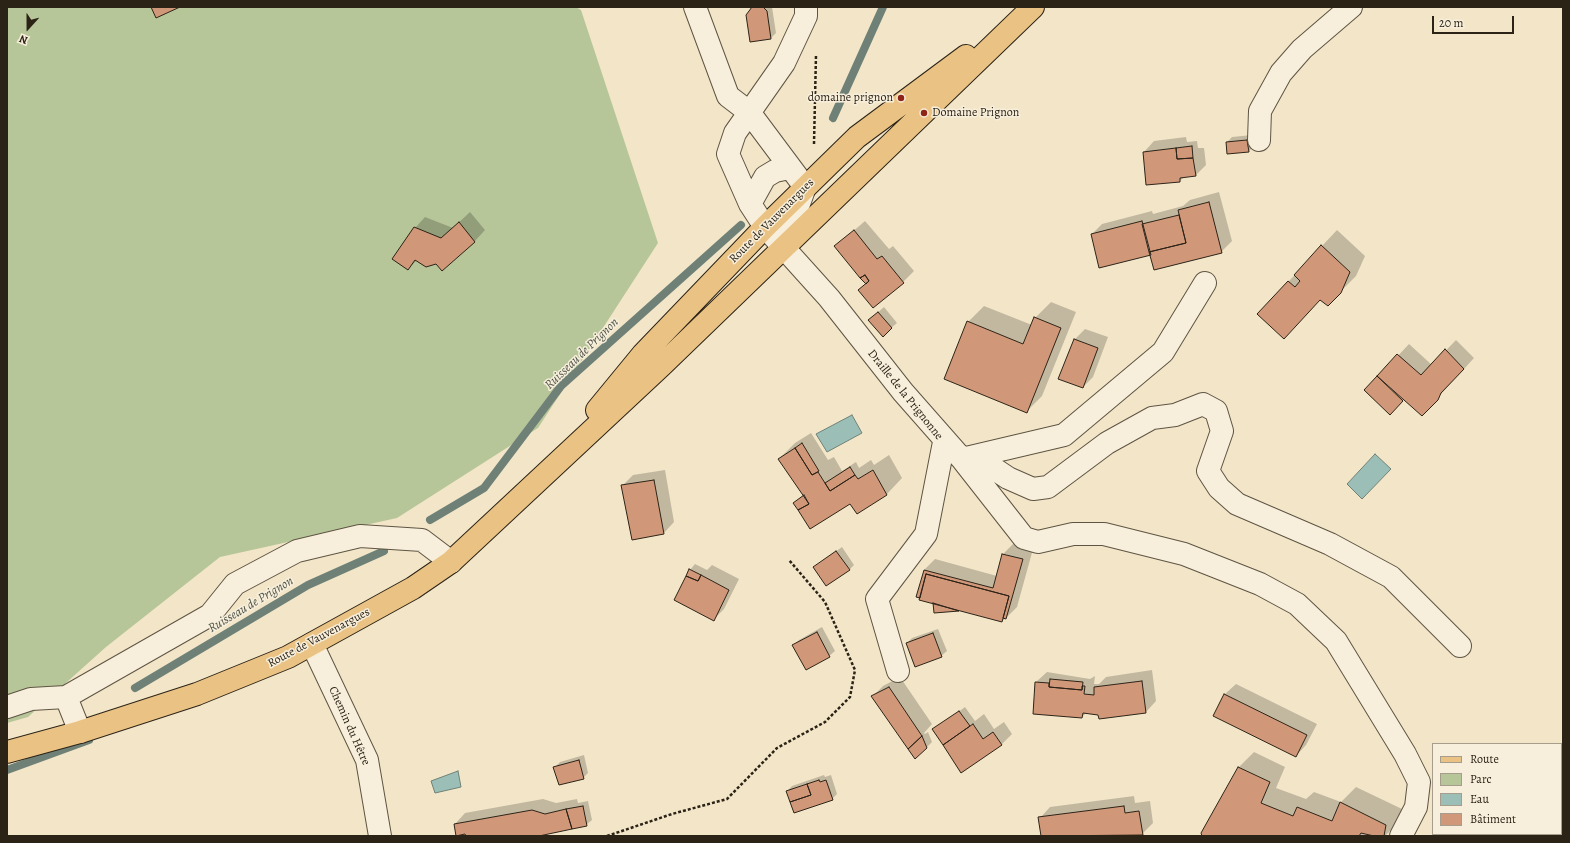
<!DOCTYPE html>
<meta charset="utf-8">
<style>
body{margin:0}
#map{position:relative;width:1570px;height:843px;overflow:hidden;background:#f3e6c8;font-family:Alegreya,serif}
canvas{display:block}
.frame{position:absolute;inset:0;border:8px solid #2c2317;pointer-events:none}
.legend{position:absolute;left:1432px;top:743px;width:130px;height:92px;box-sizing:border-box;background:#f7efdb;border:1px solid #a69d8d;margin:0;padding:5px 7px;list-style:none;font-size:12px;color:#2c2317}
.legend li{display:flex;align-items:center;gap:8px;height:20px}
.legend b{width:20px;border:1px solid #a69d8d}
.north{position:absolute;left:8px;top:8px;width:40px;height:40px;-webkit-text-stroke:3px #f7efdb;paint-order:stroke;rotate:201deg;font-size:11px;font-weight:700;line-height:16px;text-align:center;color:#2c2317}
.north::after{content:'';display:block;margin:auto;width:14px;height:18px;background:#2c2317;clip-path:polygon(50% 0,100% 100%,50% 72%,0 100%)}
.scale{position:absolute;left:1432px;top:16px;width:82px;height:18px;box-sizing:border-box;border:2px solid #2c2317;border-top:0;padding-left:5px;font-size:12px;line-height:14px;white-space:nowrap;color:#2c2317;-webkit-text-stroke:3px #f7efdb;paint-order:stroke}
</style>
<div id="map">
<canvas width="1570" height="843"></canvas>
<div class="frame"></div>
<ul class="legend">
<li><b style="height:5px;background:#eac384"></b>Route</li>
<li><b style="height:11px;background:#b7c699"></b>Parc</li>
<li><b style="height:11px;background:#9bbfb7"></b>Eau</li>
<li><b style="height:11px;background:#d19779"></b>Bâtiment</li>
</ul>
<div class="north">N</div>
<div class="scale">20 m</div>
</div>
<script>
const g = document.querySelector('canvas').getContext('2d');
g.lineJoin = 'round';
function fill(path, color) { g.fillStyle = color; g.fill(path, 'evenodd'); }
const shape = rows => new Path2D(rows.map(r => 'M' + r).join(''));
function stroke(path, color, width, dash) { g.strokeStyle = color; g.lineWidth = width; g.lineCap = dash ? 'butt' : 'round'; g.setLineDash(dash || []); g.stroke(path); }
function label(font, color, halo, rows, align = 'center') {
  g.font = font + ' Alegreya,serif'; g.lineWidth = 3; g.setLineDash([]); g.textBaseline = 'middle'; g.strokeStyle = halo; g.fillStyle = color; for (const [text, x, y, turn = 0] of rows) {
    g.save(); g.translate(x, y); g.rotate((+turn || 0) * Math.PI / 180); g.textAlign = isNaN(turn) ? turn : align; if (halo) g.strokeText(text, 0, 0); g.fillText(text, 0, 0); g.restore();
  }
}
fill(shape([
 [7,7,576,7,581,10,658,243,538,428,397,518,220,557,106,647,28,717,7,723]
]), '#b7c699');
const water = shape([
 [852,415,862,433,827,452,816,434,852,415],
 [1375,454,1391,469,1362,499,1347,484,1375,454],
 [458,771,461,787,435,793,431,781,458,771]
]);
fill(water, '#9bbfb7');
stroke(water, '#6f8177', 1);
fill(shape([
 [754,7,772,7,776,33,771,38],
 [1252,135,1254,146,1249,151,1228,153,1227,142,1232,137],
 [1186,137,1187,142,1197,141,1198,148,1204,148,1206,165,1196,175,1184,177,1180,181,1144,152,1154,141],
 [1219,192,1232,241,1221,252,1151,254,1092,234,1102,224,1152,211,1153,214,1183,206,1190,200],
 [470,212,485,230,475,241,442,269,436,263,417,260,408,269,415,228,425,217,453,228],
 [865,221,889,249,893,246,914,271,903,282,866,284,836,246],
 [1337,230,1365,256,1356,276,1343,289,1328,305,1321,299,1258,314],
 [1051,302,1076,312,1042,396,1027,411,968,322,984,306,1032,325,1035,318],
 [884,307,897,323,883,335,875,315],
 [1085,329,1108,337,1093,377,1083,387,1075,339],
 [1456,340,1474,358,1422,415,1404,399,1395,408,1366,390,1409,344,1432,365],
 [811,433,828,460,834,457,842,471,856,462,859,468,871,460,874,465,889,455,902,478,887,494,857,513,850,502,794,503,804,495,779,459,795,443],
 [665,470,674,522,664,533,622,486,633,475],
 [1014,543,1033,549,1017,607,1006,618,1002,621,959,610,935,612,924,570,935,559,997,576,1003,554],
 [842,547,854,565,849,570,814,567],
 [695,564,707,570,712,565,739,579,724,609,713,620,690,570],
 [822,627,835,651,829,656,806,668,794,645,799,640],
 [938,629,947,651,941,656,907,643,912,638],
 [1152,670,1156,701,1146,712,1099,714,1086,713,1082,717,1036,682,1047,672,1090,679,1095,676,1094,684,1099,684,1106,677],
 [900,677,932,724,924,733,925,734,928,732,932,742,927,747,873,696,883,686],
 [1236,684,1317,724,1306,745,1296,756,1215,716,1225,694],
 [965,707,975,721,984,714,994,729,1004,722,1012,734,1001,745,962,771,934,730],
 [1254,752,1285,767,1276,788,1306,799,1314,792,1341,802,1356,787,1402,809,1399,822,1385,836,1203,836,1238,768],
 [584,755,588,773,583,778,555,767,560,762],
 [824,775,825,777,831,775,837,794,832,799,787,791,792,786],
 [1134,796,1135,803,1150,801,1153,823,1142,834,1125,836,1042,836,1040,818,1050,807],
 [543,799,556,803,577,799,578,803,588,801,592,820,586,825,538,836,467,836,466,833,455,824,465,813]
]), '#0003');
stroke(shape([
 [833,118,883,7],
 [430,520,484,488,561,386,741,225],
 [135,688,308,585,384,551],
 [7,770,89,740]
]), '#6f8177', 8);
const building = shape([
 [151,7,180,7,156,18,151,7],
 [752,7,763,7,767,11,771,39,750,42,746,15,752,7],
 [1247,140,1249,152,1227,154,1226,142,1247,140],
 [1192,146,1193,158,1177,159,1176,148,1192,146],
 [1176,148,1177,159,1193,158,1196,176,1180,178,1180,182,1146,185,1143,152,1176,148],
 [1209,202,1222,253,1154,270,1149,252,1186,243,1178,210,1209,202],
 [1179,215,1186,243,1149,252,1142,224,1179,215],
 [1142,221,1151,255,1099,268,1091,234,1142,221],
 [459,222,475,242,442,271,436,264,426,267,415,260,408,270,392,259,414,227,441,238,459,222],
 [854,230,877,259,882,256,904,283,873,308,858,290,869,281,865,275,860,278,834,246,854,230],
 [1321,245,1350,272,1341,293,1328,306,1320,300,1284,339,1257,314,1288,281,1295,287,1300,281,1294,275,1321,245],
 [865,275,869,281,866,284,860,278,865,275],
 [878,312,892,328,883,337,868,320,878,312],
 [1034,317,1061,328,1027,413,944,379,967,321,1023,344,1034,317],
 [1074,339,1098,348,1083,388,1058,379,1074,339],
 [1445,349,1464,369,1441,393,1438,400,1422,416,1377,376,1397,354,1421,375,1445,349],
 [1377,376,1403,401,1390,415,1364,390,1377,376],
 [802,443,819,471,812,475,795,448,802,443],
 [795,448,812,475,818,472,830,491,855,475,858,479,873,470,887,495,857,514,850,504,810,529,798,510,809,504,778,459,795,448],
 [850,467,855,475,830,491,825,483,850,467],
 [654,480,664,534,632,540,621,485,654,480],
 [804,495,809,504,798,510,793,503,804,495],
 [836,551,850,570,826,586,813,567,836,551],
 [1002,554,1023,559,1006,619,1003,618,1009,596,926,574,920,598,916,597,924,570,993,588,1002,554],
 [689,569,701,575,698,581,686,576,689,569],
 [926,574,1009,596,1002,622,919,600,926,574],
 [701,575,729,590,714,621,674,600,686,576,698,581,701,575],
 [933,603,959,611,934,613,933,603],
 [817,632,830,657,806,670,792,645,817,632],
 [933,633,942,657,915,667,906,643,933,633],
 [1050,679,1083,682,1082,690,1049,687,1050,679],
 [1142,681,1146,713,1099,719,1098,715,1083,713,1082,718,1033,714,1035,682,1049,683,1049,687,1082,690,1082,686,1085,686,1084,694,1094,695,1094,687,1142,681],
 [889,687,922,736,908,749,871,696,889,687],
 [1224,694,1307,735,1296,757,1213,716,1224,694],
 [959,711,970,726,943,745,932,729,959,711],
 [973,724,983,739,993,732,1002,745,961,773,943,745,973,724],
 [922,736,927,748,915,759,908,749,922,736],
 [579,760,584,779,559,785,553,767,579,760],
 [1238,767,1270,782,1261,803,1293,816,1297,807,1332,821,1340,802,1386,825,1384,836,1374,836,1361,833,1359,836,1202,836,1201,833,1238,767],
 [819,780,820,782,826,780,833,800,794,813,790,802,811,795,807,784,819,780],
 [807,784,811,795,790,802,786,791,807,784],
 [583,806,587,826,572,829,566,809,583,806],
 [1124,806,1125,813,1139,811,1143,835,1041,836,1038,817,1124,806],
 [566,809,572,829,539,836,466,836,465,834,456,836,454,824,532,810,545,814,566,809]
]);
fill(building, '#d19779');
stroke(building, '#2c2317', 1);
const minor = shape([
 [695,7,728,96,749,112,805,187,783,248],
 [806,7,806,16,784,63,735,133,728,154,750,204,765,227,829,298,903,392,962,459,1064,435,1163,352,1205,283],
 [1259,140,1260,111,1281,73,1302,49,1351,7],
 [750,204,765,177,775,171,789,168],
 [975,456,1008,478,1033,489,1048,487,1107,443,1152,418,1175,415,1203,404,1216,411,1222,431,1208,471,1219,488,1237,504,1330,544,1391,577,1460,646],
 [962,459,1024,538,1038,542,1073,534,1104,534,1184,554,1260,584,1297,604,1336,641,1405,754,1419,782,1416,807,1401,836],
 [312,644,367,760,380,836],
 [898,671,877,599,926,534,944,442],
 [66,697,80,732],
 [7,707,31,699,66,697,210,615,235,584,297,551,360,536,422,540,451,562]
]);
const major = shape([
 [597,410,643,354,765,227,857,137,966,56],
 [7,752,80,732,197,694,288,657,413,588,451,562,661,366,1033,7]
]);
stroke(minor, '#5e5443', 24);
stroke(major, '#2c2317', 24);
stroke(shape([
 [814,144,816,55],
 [607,836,672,814,727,799,777,748,825,722,850,697,855,670,825,602,789,560]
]), '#2c2317', 2.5, [3, 2]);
stroke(minor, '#f7efdb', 22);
stroke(major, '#eac384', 22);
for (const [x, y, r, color] of [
 [901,98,4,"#8f2418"],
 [924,113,4,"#8f2418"]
]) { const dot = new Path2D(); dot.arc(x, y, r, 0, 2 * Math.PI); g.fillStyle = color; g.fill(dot); stroke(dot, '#f7efdb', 1.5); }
label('12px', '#2c2317', '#f7efdb', [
 ["domaine prignon",893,98],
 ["Domaine Prignon",932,113,"left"]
], 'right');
label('12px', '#2c2317', '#f7efdb', [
 ["Route de Vauvenargues",772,221,-45],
 ["Draille de la Prignonne",905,395,51],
 ["Route de Vauvenargues",319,638,-28],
 ["Chemin du Hêtre",349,726,66]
]);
label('italic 13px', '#4d5247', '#f7efdb', [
 ["Ruisseau de Prignon",582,354,-44],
 ["Ruisseau de Prignon",251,605,-31]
]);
</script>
